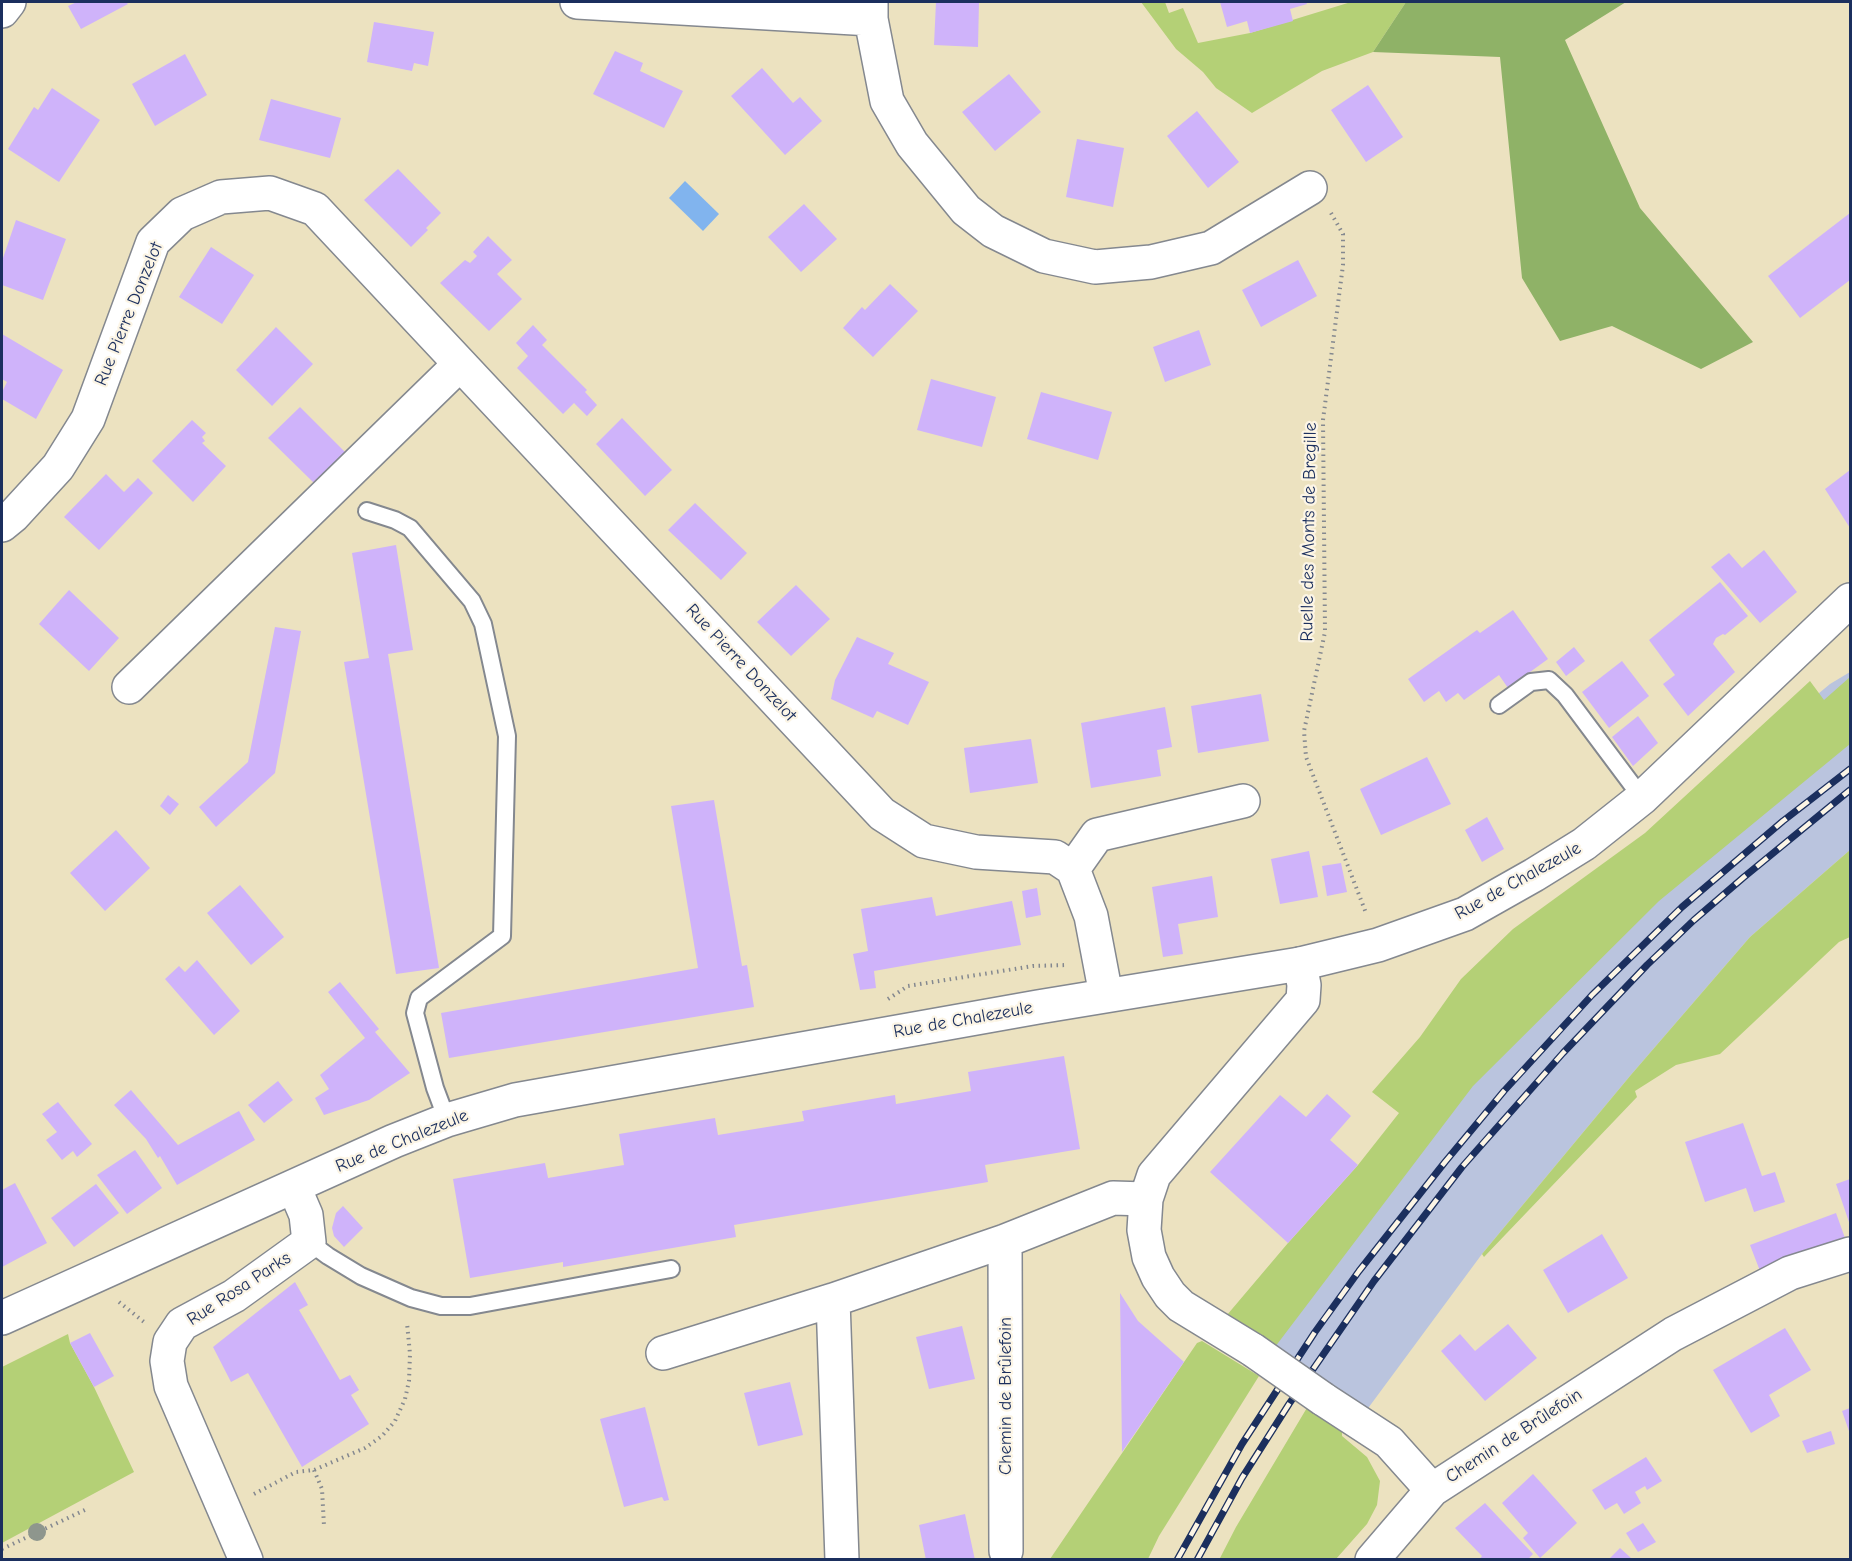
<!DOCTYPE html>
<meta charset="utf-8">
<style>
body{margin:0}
#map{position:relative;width:1852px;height:1561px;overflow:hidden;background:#ece2c0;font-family:"Comic Neue",sans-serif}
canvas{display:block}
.frame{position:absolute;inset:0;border:3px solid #1b2f5e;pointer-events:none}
</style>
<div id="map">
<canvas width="1852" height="1561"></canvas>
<div class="frame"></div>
</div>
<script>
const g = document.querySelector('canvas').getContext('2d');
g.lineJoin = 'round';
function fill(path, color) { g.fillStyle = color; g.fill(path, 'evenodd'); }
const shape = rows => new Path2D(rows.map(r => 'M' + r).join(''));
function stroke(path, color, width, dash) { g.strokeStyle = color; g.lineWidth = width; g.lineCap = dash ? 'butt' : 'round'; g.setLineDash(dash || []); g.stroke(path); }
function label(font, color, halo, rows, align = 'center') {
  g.font = font + ' "Comic Neue",sans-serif'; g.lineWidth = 4.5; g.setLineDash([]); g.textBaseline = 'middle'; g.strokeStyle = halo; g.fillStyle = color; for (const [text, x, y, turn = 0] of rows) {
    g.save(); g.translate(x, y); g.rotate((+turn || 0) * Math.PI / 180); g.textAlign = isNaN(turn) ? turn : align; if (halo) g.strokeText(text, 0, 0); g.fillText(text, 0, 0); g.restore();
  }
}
fill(shape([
 [1850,672,1850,850,1750,937,1630,1076,1482,1254,1366,1411,1259,1342,1609,868,1830,684]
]), '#bac4de');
fill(shape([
 [1141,2,1165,2,1169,13,1183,8,1198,43,1250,33,1351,2,1406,2,1373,52,1322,71,1252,113,1216,88,1203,72,1176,49],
 [1850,677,1850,744,1659,901,1473,1086,1275,1347,1227,1315,1288,1243,1358,1165,1399,1113,1372,1092,1420,1037,1461,979,1513,929,1645,833,1810,681,1824,700],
 [1850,850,1850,937,1839,942,1720,1054,1676,1065,1635,1091,1637,1097,1484,1257,1482,1254,1630,1076,1750,937],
 [68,1334,70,1343,94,1387,134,1472,2,1543,2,1367],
 [1202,1341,1259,1376,1159,1536,1148,1559,1050,1559,1197,1343],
 [1311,1401,1342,1425,1342,1436,1367,1457,1380,1481,1377,1505,1367,1524,1336,1559,1219,1560,1236,1527]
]), '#b4d076');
fill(shape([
 [1406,2,1626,2,1565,40,1640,208,1753,342,1701,369,1612,326,1560,341,1522,278,1500,57,1373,52]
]), '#8fb267');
fill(shape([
 [685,181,719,214,703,231,669,198]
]), '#81b4ee');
fill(shape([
 [77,2,126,2,128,4,81,29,68,6],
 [936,2,979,2,978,47,934,45],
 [1220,2,1306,2,1307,4,1290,9,1293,21,1250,33,1247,21,1227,27],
 [374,22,434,32,428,66,414,63,412,71,367,62],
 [615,51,643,63,640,71,683,91,664,128,593,94],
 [185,54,207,95,155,126,132,84],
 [762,68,793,103,800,97,822,121,785,155,731,96],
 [1009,74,1041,112,995,151,962,112],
 [1368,85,1403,137,1366,162,1331,110],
 [52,88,100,120,59,182,8,149,34,107,38,110],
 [271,99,341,118,330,158,259,140],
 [1197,111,1239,162,1208,188,1167,136],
 [1077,139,1124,148,1113,207,1066,197],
 [398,169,441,213,426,228,428,230,411,247,364,200],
 [804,204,837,239,801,272,768,237],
 [1850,213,1850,280,1800,318,1768,276],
 [16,220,66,239,43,300,2,285,2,261],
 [488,236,512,260,497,274,522,299,489,331,440,283,465,260,470,263,477,256,473,252],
 [211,247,254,275,222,324,179,297],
 [1298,260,1317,296,1261,327,1242,290],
 [890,284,918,311,873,357,843,328,862,307,865,310],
 [533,325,547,340,542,345,587,390,585,392,597,405,587,416,574,403,563,414,517,368,528,356,516,343],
 [276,327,313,364,272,406,236,370],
 [1199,330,1211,365,1165,382,1153,347],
 [2,334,63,370,36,419,2,399,2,392,7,382,2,379],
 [931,379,996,397,982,447,917,430],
 [1041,392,1112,412,1098,460,1027,439],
 [300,407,345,452,314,483,268,438],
 [622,418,672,470,645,496,596,444],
 [192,420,206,433,202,437,205,441,202,443,226,466,193,502,152,461],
 [1850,470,1850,528,1825,489],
 [106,474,124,492,138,478,153,493,99,550,64,517],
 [695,503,747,553,721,580,668,530],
 [396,545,413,650,388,654,439,968,396,974,344,662,369,658,352,553],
 [1764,550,1797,592,1760,623,1711,567,1729,553,1742,568],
 [1720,582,1748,616,1725,635,1723,634,1716,638,1713,644,1735,672,1688,716,1663,684,1675,675,1649,640],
 [796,585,830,619,791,656,757,622],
 [69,590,119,638,89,671,39,624],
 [1513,610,1548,659,1508,688,1499,675,1464,700,1458,693,1446,702,1439,691,1424,702,1408,679,1477,630,1480,633],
 [275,627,301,631,275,773,216,827,199,807,248,762],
 [857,637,894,653,888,664,929,682,908,725,877,711,873,718,831,699,835,680],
 [1574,647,1585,661,1566,676,1556,662],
 [1622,661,1649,696,1609,728,1582,692],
 [1261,694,1269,741,1198,753,1191,706],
 [1165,707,1172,747,1157,750,1161,776,1091,788,1081,723],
 [1638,716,1658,743,1633,766,1612,737],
 [1031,739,1038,783,970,793,964,748],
 [1427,757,1451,804,1381,835,1360,789],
 [168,795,179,804,170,815,160,806],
 [714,800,742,966,747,965,754,1007,449,1058,441,1013,698,968,671,806],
 [1487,817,1504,849,1482,862,1465,830],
 [116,830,150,868,105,911,70,873],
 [1309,851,1318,897,1280,904,1271,859],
 [1341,863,1347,892,1327,896,1322,866],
 [1212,876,1218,917,1178,924,1183,954,1163,957,1152,887],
 [240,885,284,937,251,965,207,913],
 [1037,888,1041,915,1026,918,1022,891],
 [932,897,936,916,1012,901,1021,945,874,971,876,988,860,990,853,954,868,951,861,909],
 [197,960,240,1011,214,1035,165,979,179,966,185,972],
 [340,982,379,1029,375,1032,410,1073,369,1100,324,1115,315,1098,329,1089,320,1075,365,1038,328,992],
 [1064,1056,1080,1149,985,1165,988,1182,734,1225,736,1237,563,1267,563,1262,470,1278,453,1179,545,1163,548,1178,624,1165,619,1134,715,1118,718,1135,804,1121,802,1111,895,1095,896,1104,971,1091,968,1072],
 [278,1081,293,1100,264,1123,248,1105],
 [131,1090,178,1145,239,1111,255,1140,177,1185,160,1156,158,1158,146,1139,114,1105],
 [1327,1094,1351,1116,1330,1140,1358,1165,1288,1243,1210,1172,1280,1095,1306,1117],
 [58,1102,92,1144,77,1157,73,1151,62,1160,46,1140,57,1132,42,1114],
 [1743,1123,1762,1176,1775,1172,1785,1202,1754,1212,1746,1188,1705,1202,1685,1142],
 [135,1150,162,1188,127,1214,97,1175],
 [1850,1179,1850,1225,1836,1184],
 [15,1183,47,1243,2,1267,2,1190],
 [96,1184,119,1213,74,1247,51,1218],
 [343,1206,363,1228,344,1247,334,1236,332,1228,336,1213],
 [1836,1213,1845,1238,1760,1271,1750,1245],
 [1602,1234,1628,1278,1568,1313,1543,1270],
 [295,1282,308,1305,299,1310,340,1380,350,1375,359,1390,351,1395,369,1424,302,1467,248,1373,231,1382,213,1347],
 [1120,1293,1138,1321,1184,1362,1122,1452],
 [1508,1324,1537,1358,1485,1401,1441,1351,1460,1334,1475,1351],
 [962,1326,975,1379,929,1389,916,1337],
 [1785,1328,1811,1370,1769,1395,1780,1416,1751,1433,1713,1370],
 [90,1333,114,1376,94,1387,70,1343],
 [790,1382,803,1435,758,1446,744,1393],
 [645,1407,669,1500,664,1501,662,1497,624,1507,600,1419],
 [1850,1408,1850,1434,1842,1411],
 [1831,1431,1835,1444,1807,1453,1802,1441],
 [1646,1457,1662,1481,1647,1490,1645,1486,1635,1492,1641,1503,1624,1514,1617,1503,1605,1510,1592,1490],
 [1533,1474,1577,1523,1540,1558,1523,1538,1528,1533,1502,1503],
 [1485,1503,1533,1554,1527,1560,1479,1560,1482,1556,1455,1528],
 [965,1514,975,1560,926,1560,919,1525],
 [1643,1523,1656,1542,1638,1552,1626,1533],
 [1620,1548,1631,1558,1630,1560,1608,1560]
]), '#cfb3fa');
const lane = shape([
 [367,511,395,520,410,528,472,601,483,624,507,736,502,936,419,998,415,1013,435,1088,447,1120],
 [1499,705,1531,682,1549,680,1565,695,1642,798],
 [309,1242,328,1256,361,1276,411,1298,441,1306,470,1306,671,1269]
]);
const street = shape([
 [577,2,871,19],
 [871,2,871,19,887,101,912,144,966,210,993,231,1044,256,1095,267,1151,262,1211,248,1310,188],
 [2,11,9,2],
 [2,525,13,516,58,467,88,419,153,242,182,214,221,197,270,193,315,209,882,814,924,841,976,852,1055,857,1073,869,1091,916,1106,995],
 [129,687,460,364],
 [1073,869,1097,835,1243,801],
 [1005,1241,1006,1551],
 [833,1300,842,1560],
 [1253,1350,1181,1306,1170,1295,1158,1277,1149,1257,1144,1230,1146,1199,1154,1175,1303,1000,1304,985,1300,964],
 [663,1353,833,1300,1005,1241,1113,1198,1146,1199],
 [1323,1399,1389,1442,1432,1490],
 [246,1560,171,1386,167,1361,170,1342,182,1324,234,1296,309,1242,306,1215,294,1187],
 [1372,1560,1432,1490,1673,1334,1790,1273,1850,1254]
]);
const secondary = shape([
 [2,1318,394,1141,447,1120,515,1100,1038,1007,1300,964,1378,945,1465,914,1534,875,1584,844,1642,798,1850,600]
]);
stroke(lane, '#84888f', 20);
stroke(street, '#84888f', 36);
stroke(secondary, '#84888f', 36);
stroke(shape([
 [1331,213,1343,234,1343,265,1323,420,1325,632,1304,731,1306,757,1366,913],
 [888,999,908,986,1033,966,1067,965],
 [119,1302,144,1322],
 [314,1470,322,1489,324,1526],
 [254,1494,296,1472,314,1470,365,1448,382,1436,395,1421,405,1399,409,1381,410,1354,407,1323],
 [2,1549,87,1509]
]), '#84888f', 4, [1.5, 4.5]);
stroke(lane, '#fff', 16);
stroke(street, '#fff', 33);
stroke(secondary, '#fff', 33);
const rail = shape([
 [1177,1560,1242,1444,1315,1332,1359,1271,1445,1162,1504,1091,1592,995,1682,907,1783,821,1850,769],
 [1197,1560,1242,1478,1289,1404,1374,1281,1462,1167,1563,1053,1647,965,1694,920,1744,877,1850,790]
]);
stroke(rail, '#1b2f5e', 7);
stroke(rail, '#fcf5e5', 4.5, [14]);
const streetBridge = shape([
 [1253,1350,1323,1399]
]);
stroke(streetBridge, '#84888f', 36, []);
stroke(streetBridge, '#fff', 33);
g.fillStyle = '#8e968d';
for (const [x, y] of [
 [37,1532]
]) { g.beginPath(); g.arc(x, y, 9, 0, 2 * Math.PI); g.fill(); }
label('18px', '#1b2f5e', '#fcf5e5', [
 ["Rue Pierre Donzelot",129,314,-68],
 ["Ruelle des Monts de Bregille",1309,532,-89],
 ["Rue Pierre Donzelot",741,663,47],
 ["Rue de Chalezeule",1518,881,-29],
 ["Rue de Chalezeule",963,1020,-10],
 ["Rue de Chalezeule",402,1141,-22],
 ["Rue Rosa Parks",239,1289,-33],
 ["Chemin de Brûlefoin",1006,1396,-90],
 ["Chemin de Brûlefoin",1514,1436,-33]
]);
</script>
